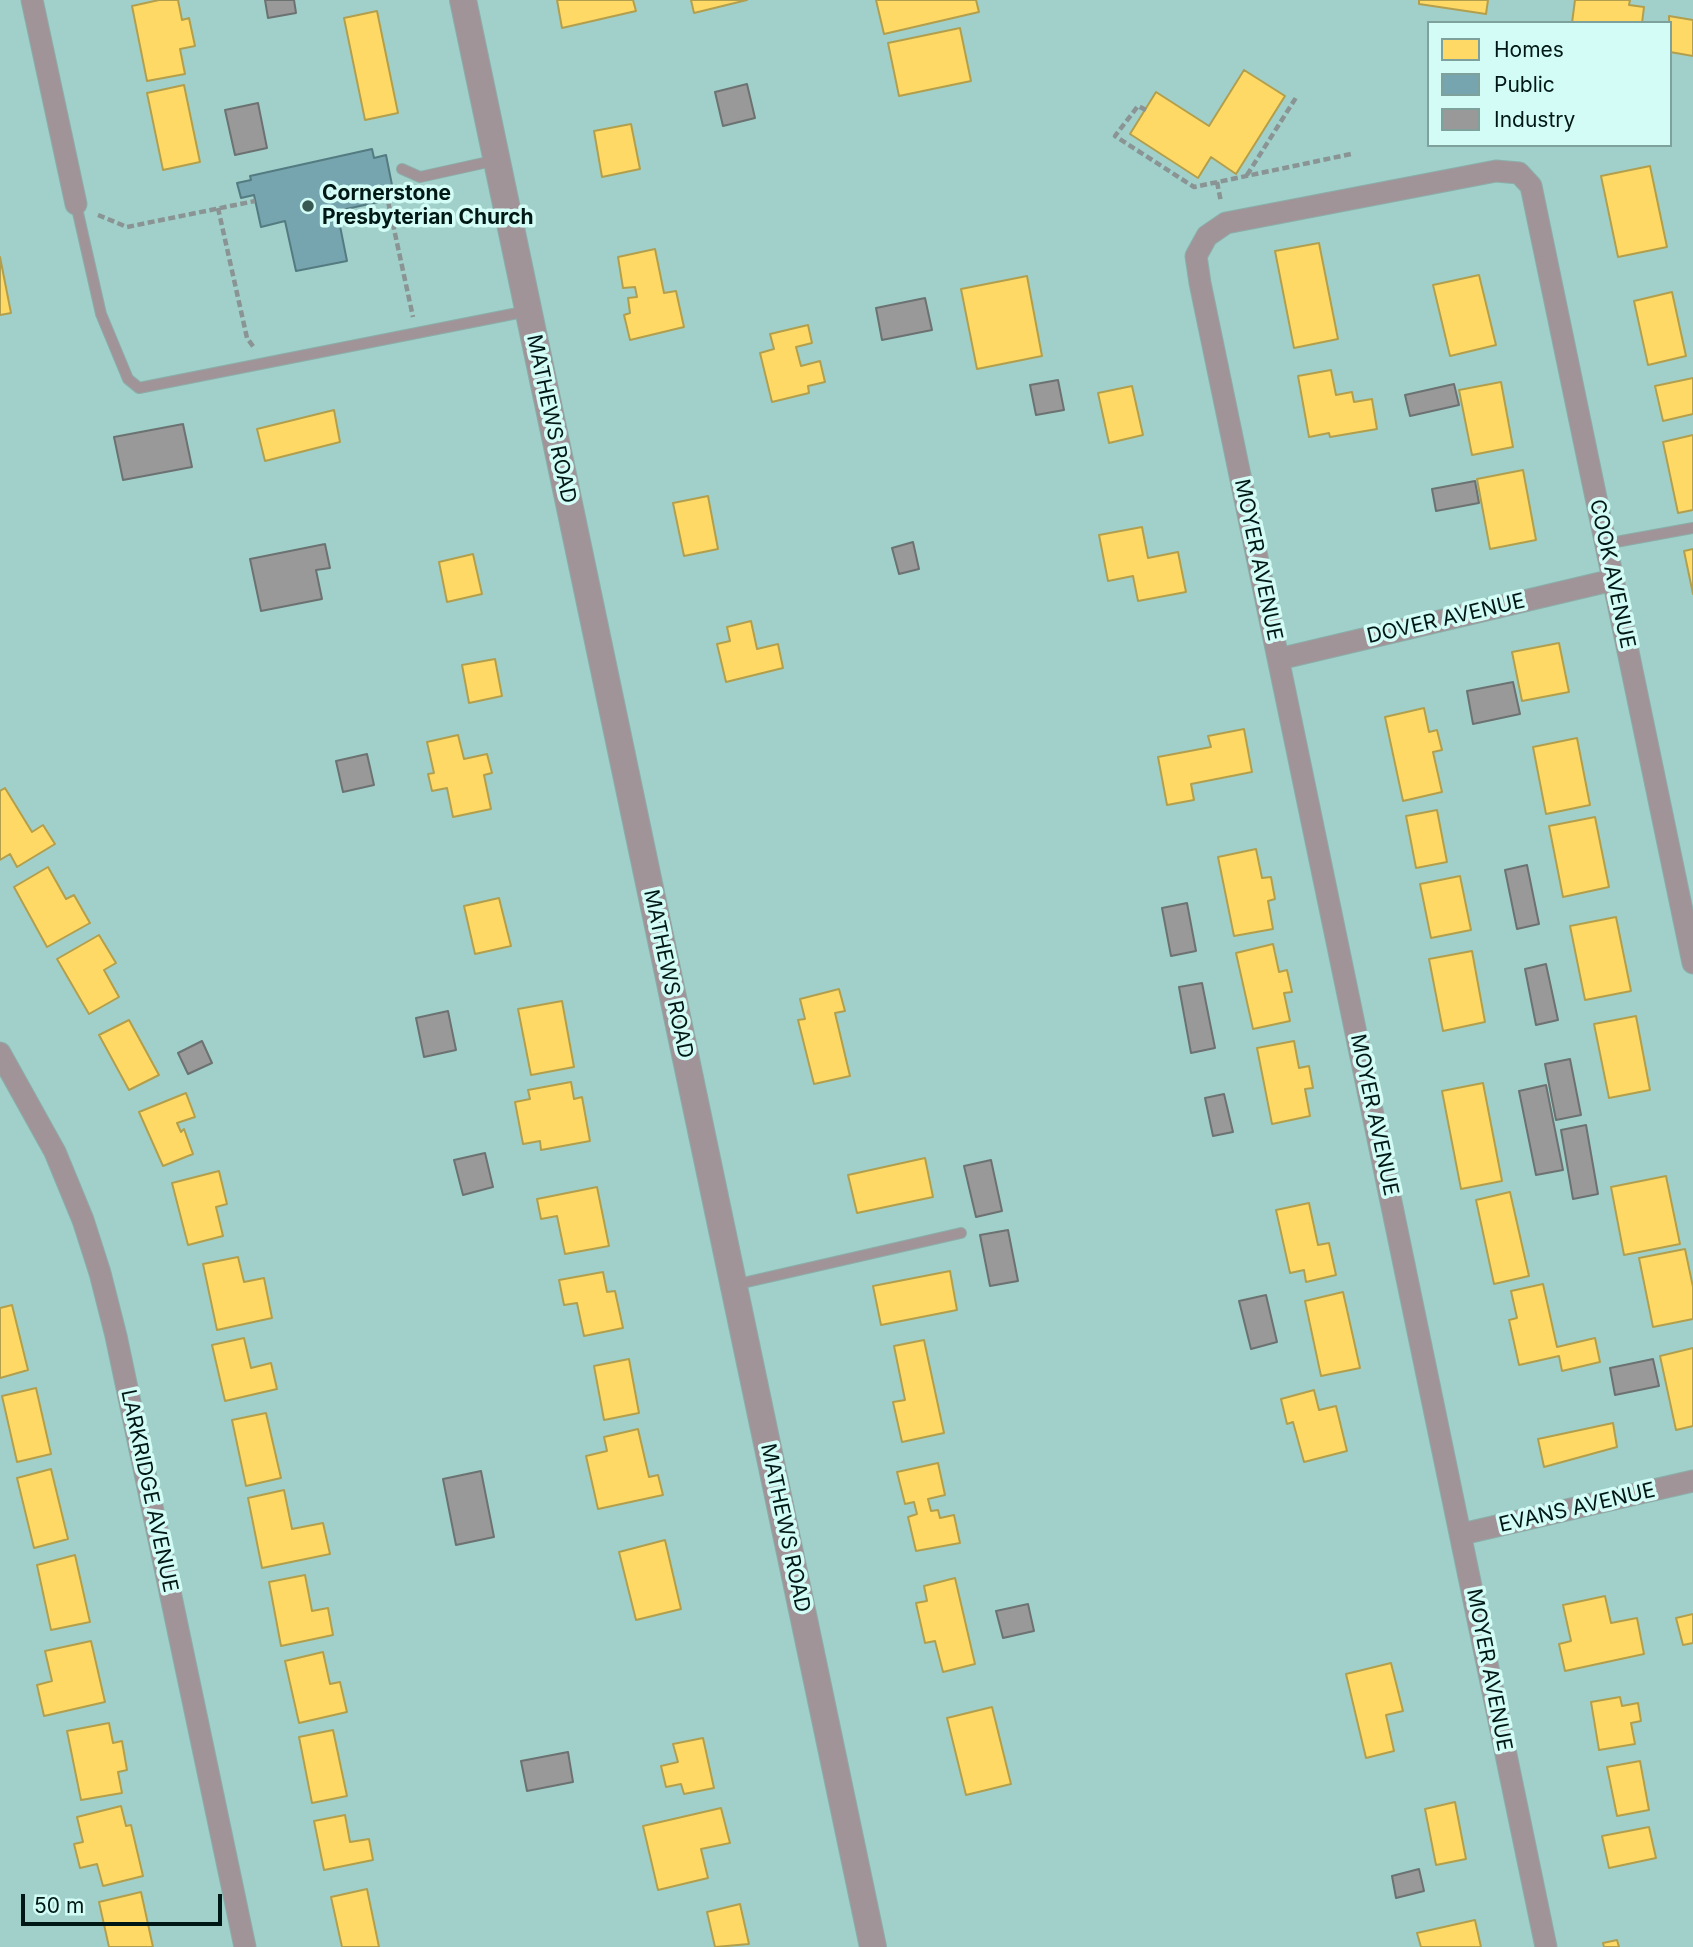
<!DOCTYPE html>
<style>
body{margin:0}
#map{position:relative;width:1693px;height:1947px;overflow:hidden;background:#a0d0c9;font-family:Inter,sans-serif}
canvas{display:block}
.legend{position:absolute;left:1427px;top:21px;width:245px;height:126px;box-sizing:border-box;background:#d3fcf6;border:2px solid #7fa19c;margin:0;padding:9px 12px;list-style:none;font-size:21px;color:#001815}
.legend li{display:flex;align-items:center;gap:14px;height:35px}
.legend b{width:35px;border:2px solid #7fa19c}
.scale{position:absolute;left:21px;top:1894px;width:201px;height:32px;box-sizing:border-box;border:4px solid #001815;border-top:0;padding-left:9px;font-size:21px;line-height:24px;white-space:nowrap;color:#001815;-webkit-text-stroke:5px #d3fcf6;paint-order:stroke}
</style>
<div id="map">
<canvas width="1693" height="1947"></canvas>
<ul class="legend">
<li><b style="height:19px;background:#ffd966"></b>Homes</li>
<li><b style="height:19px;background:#76a5af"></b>Public</li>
<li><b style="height:19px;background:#999"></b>Industry</li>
</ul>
<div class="scale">50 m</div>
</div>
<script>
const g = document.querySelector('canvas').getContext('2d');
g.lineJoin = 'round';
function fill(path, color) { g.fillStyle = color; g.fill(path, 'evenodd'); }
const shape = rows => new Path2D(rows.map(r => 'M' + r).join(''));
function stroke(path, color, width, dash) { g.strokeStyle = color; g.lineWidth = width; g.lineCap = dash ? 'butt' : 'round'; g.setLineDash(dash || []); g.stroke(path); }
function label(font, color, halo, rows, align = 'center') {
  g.font = font + ' Inter,sans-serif'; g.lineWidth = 7; g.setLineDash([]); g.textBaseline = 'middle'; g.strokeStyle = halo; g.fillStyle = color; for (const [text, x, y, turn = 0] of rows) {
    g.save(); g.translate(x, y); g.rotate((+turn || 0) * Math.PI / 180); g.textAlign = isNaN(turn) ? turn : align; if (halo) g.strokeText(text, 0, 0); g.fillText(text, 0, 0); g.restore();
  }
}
const homes = shape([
 [159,0,178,0,182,20,189,18,195,46,180,49,185,74,147,81,132,6,159,0],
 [557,0,633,0,636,11,562,28,557,0],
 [691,0,747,0,694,13,691,0],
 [876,0,976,0,979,12,884,34,876,0],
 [1419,0,1488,0,1486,14,1419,4,1419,0],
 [1575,0,1630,0,1629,5,1644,7,1642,23,1572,23,1575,0],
 [377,11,398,113,365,120,344,18,377,11],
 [1669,16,1693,20,1693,56,1670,52,1669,16],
 [960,28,971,81,899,96,888,43,960,28],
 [1244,70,1285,96,1236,174,1211,157,1198,178,1130,134,1156,92,1209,126,1244,70],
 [184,85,200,162,163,170,147,93,184,85],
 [631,124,640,169,602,177,594,131,631,124],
 [1650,166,1667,247,1618,257,1601,176,1650,166],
 [1319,243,1338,339,1294,348,1275,251,1319,243],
 [655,249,664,293,676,291,684,327,630,340,624,315,630,313,628,298,637,297,635,287,623,288,618,257,655,249],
 [0,257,11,313,0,315,0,257],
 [1479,275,1496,345,1450,356,1433,285,1479,275],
 [1027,276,1042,356,977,369,961,289,1027,276],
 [1672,292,1686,356,1648,365,1634,301,1672,292],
 [808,325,812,343,796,347,801,366,820,361,825,382,808,386,809,393,772,402,760,353,774,349,770,334,808,325],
 [1331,370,1336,395,1352,392,1354,402,1372,399,1377,429,1330,437,1329,433,1309,437,1298,376,1331,370],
 [1693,378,1693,414,1663,421,1655,386,1693,378],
 [1501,382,1513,447,1472,455,1459,390,1501,382],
 [1132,386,1143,435,1109,443,1098,393,1132,386],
 [334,410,340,442,265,461,257,429,334,410],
 [1693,435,1693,510,1678,513,1663,442,1693,435],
 [1523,470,1536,540,1490,549,1477,479,1523,470],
 [708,496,718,549,684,556,673,503,708,496],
 [1142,527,1148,558,1178,552,1186,592,1138,601,1133,576,1108,581,1099,535,1142,527],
 [1693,549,1693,594,1684,551,1693,549],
 [473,554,482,594,447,602,439,562,473,554],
 [751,621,757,649,778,644,783,668,726,682,717,644,730,641,727,627,751,621],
 [1559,643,1569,692,1522,701,1512,652,1559,643],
 [495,659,502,696,469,703,462,665,495,659],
 [1424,708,1429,732,1437,730,1442,750,1433,752,1442,792,1403,801,1385,717,1424,708],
 [1244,729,1252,772,1191,784,1194,800,1167,805,1158,757,1211,747,1208,736,1244,729],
 [458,735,464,759,487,754,492,773,484,775,491,809,453,817,447,788,432,791,428,774,434,773,427,742,458,735],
 [1577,738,1590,805,1546,814,1533,747,1577,738],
 [5,788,32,832,43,825,55,844,17,867,10,854,0,860,0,791,5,788],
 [1437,810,1447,862,1416,868,1406,816,1437,810],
 [1595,817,1609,887,1563,897,1549,826,1595,817],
 [1256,849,1262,878,1271,877,1275,899,1268,901,1273,929,1234,936,1218,857,1256,849],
 [48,867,66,899,74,895,90,923,47,947,14,887,48,867],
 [1460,876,1471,930,1431,938,1420,884,1460,876],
 [499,898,511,946,475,954,464,906,499,898],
 [1616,917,1631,991,1585,1000,1570,926,1616,917],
 [99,935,116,963,104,970,119,997,89,1014,57,959,99,935],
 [1273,944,1279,972,1287,970,1292,992,1284,993,1290,1021,1253,1029,1236,953,1273,944],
 [1472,951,1485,1022,1443,1031,1429,959,1472,951],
 [839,989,845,1011,835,1013,850,1076,814,1084,798,1020,805,1019,800,999,839,989],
 [562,1001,574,1067,531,1075,518,1009,562,1001],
 [1636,1016,1650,1090,1609,1098,1594,1024,1636,1016],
 [129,1020,159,1075,129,1090,99,1035,129,1020],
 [1294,1041,1299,1068,1309,1066,1313,1088,1305,1089,1310,1116,1272,1124,1257,1048,1294,1041],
 [571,1082,574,1099,582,1097,590,1141,541,1150,540,1141,523,1144,515,1102,530,1099,528,1090,571,1082],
 [1483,1083,1502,1181,1461,1189,1442,1091,1483,1083],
 [186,1093,195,1117,177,1123,181,1132,184,1129,193,1154,163,1166,139,1112,186,1093],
 [925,1158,933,1197,857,1213,848,1175,925,1158],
 [219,1171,227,1204,216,1207,223,1236,188,1245,172,1183,219,1171],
 [1666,1176,1680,1244,1624,1255,1611,1187,1666,1176],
 [597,1187,609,1246,565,1254,557,1216,541,1219,537,1199,597,1187],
 [1510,1192,1529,1276,1494,1284,1476,1200,1510,1192],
 [1309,1203,1318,1245,1329,1243,1336,1275,1306,1282,1304,1270,1290,1273,1276,1210,1309,1203],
 [1685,1249,1693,1287,1693,1319,1653,1327,1639,1258,1685,1249],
 [238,1257,244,1282,264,1278,272,1318,217,1330,203,1264,238,1257],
 [950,1271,957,1310,881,1325,873,1286,950,1271],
 [603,1272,607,1292,615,1291,623,1328,584,1336,577,1303,564,1305,559,1280,603,1272],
 [1543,1284,1557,1347,1595,1338,1600,1362,1562,1371,1559,1356,1519,1365,1509,1320,1517,1318,1511,1291,1543,1284],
 [1343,1292,1360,1368,1321,1376,1305,1301,1343,1292],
 [12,1305,28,1370,0,1378,0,1308,12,1305],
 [244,1338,251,1368,271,1363,277,1389,225,1401,212,1345,244,1338],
 [924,1340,944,1433,902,1442,893,1402,905,1400,894,1346,924,1340],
 [1693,1348,1693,1426,1676,1430,1660,1356,1693,1348],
 [629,1359,639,1413,604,1420,594,1366,629,1359],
 [36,1388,51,1454,17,1462,2,1396,36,1388],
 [1314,1390,1319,1410,1336,1406,1347,1451,1304,1462,1293,1422,1287,1424,1281,1399,1314,1390],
 [266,1413,281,1478,246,1486,232,1420,266,1413],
 [1613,1423,1617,1447,1544,1467,1538,1439,1613,1423],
 [638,1429,649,1477,658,1475,663,1495,598,1509,586,1456,607,1451,604,1437,638,1429],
 [938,1463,945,1495,928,1499,931,1511,938,1510,940,1518,954,1515,960,1543,916,1551,908,1517,917,1514,914,1502,905,1504,897,1472,938,1463],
 [51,1469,68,1539,34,1548,17,1478,51,1469],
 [284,1490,292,1529,323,1523,330,1554,262,1568,248,1498,284,1490],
 [665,1540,681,1609,636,1620,619,1552,665,1540],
 [75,1555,90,1622,51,1630,37,1565,75,1555],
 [305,1575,312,1611,328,1608,333,1635,281,1646,269,1582,305,1575],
 [955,1578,975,1664,943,1672,935,1641,925,1643,916,1603,927,1601,924,1586,955,1578],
 [1605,1596,1611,1623,1637,1618,1644,1654,1565,1671,1559,1644,1571,1641,1563,1605,1605,1596],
 [1693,1614,1693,1643,1683,1645,1676,1618,1693,1614],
 [91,1641,105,1702,44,1716,37,1685,52,1681,45,1651,91,1641],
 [323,1652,330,1684,340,1682,347,1712,299,1723,285,1661,323,1652],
 [1391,1663,1403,1711,1386,1715,1394,1751,1366,1758,1346,1674,1391,1663],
 [1620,1697,1622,1706,1638,1703,1641,1721,1631,1723,1635,1744,1599,1750,1591,1702,1620,1697],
 [992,1707,1011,1784,966,1795,947,1718,992,1707],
 [109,1723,113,1743,122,1741,127,1770,118,1772,122,1793,81,1800,67,1731,109,1723],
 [333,1730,347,1796,312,1803,299,1737,333,1730],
 [703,1738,714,1788,684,1794,681,1784,666,1787,661,1766,678,1762,673,1744,703,1738],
 [1640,1761,1649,1810,1617,1816,1607,1767,1640,1761],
 [1455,1802,1466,1859,1436,1865,1425,1809,1455,1802],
 [121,1806,126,1826,131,1825,143,1876,103,1886,97,1864,80,1868,74,1844,83,1842,77,1817,121,1806],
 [721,1808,730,1843,701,1849,708,1878,658,1890,643,1826,721,1808],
 [345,1815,350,1842,369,1839,373,1860,324,1870,314,1821,345,1815],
 [1649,1827,1656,1858,1609,1868,1602,1836,1649,1827],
 [367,1889,379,1947,342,1947,331,1897,367,1889],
 [141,1892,153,1947,109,1947,99,1902,141,1892],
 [740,1904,749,1944,715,1947,707,1912,740,1904],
 [1475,1920,1481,1947,1421,1947,1417,1933,1475,1920],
 [1617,1940,1619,1947,1604,1947,1603,1943,1617,1940]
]);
fill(homes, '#ffd966');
stroke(homes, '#b29f4e', 2);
const public = shape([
 [372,149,374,158,386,155,393,190,381,193,383,201,337,211,347,261,296,271,285,221,261,227,254,195,241,198,237,183,251,180,250,176,372,149]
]);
fill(public, '#76a5af');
stroke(public, '#537b81', 2);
const industry = shape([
 [265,0,294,0,296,13,268,18,265,0],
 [747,84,755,118,723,126,715,92,747,84],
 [258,103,267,148,235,155,225,110,258,103],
 [925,298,932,330,882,340,876,308,925,298],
 [1058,380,1064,410,1036,415,1030,385,1058,380],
 [1454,384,1459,405,1410,416,1405,395,1454,384],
 [183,424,192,467,123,480,114,437,183,424],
 [1475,481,1479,503,1436,511,1432,489,1475,481],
 [913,542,919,569,899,574,892,548,913,542],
 [325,544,330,568,316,570,322,599,261,611,250,559,325,544],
 [1513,682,1520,714,1473,724,1467,691,1513,682],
 [367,754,374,785,343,792,336,761,367,754],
 [1527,865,1539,924,1517,929,1505,870,1527,865],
 [1187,903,1196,951,1171,956,1162,908,1187,903],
 [1546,964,1558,1020,1536,1025,1525,969,1546,964],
 [1202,983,1215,1048,1191,1053,1179,987,1202,983],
 [448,1011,456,1050,424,1057,416,1018,448,1011],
 [202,1041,212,1063,188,1074,178,1053,202,1041],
 [1570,1059,1581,1115,1556,1120,1545,1064,1570,1059],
 [1546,1085,1563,1170,1536,1175,1519,1091,1546,1085],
 [1224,1094,1233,1132,1213,1136,1205,1098,1224,1094],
 [1586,1125,1598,1194,1573,1199,1561,1130,1586,1125],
 [485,1153,493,1187,463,1195,454,1160,485,1153],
 [991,1160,1002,1211,976,1217,964,1166,991,1160],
 [1008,1230,1018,1281,990,1286,980,1235,1008,1230],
 [1266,1295,1277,1342,1251,1349,1239,1301,1266,1295],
 [1653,1359,1659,1386,1615,1395,1610,1368,1653,1359],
 [481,1471,494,1537,456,1545,443,1479,481,1471],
 [1028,1604,1034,1631,1003,1638,996,1611,1028,1604],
 [568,1752,573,1782,527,1791,521,1761,568,1752],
 [1419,1869,1424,1891,1396,1898,1392,1876,1419,1869]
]);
fill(industry, '#999');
stroke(industry, '#6b7271', 2);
const service = shape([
 [402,169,420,177,497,160],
 [76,204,101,314,128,379,139,388,528,311],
 [1605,544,1693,528],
 [734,1285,961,1233]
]);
const minor = shape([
 [32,0,76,204],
 [1279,659,1613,580],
 [0,1053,55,1152,83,1220,100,1273,116,1336,245,1947],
 [1462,1534,1693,1481],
 [1546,1947,1200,283,1196,256,1207,236,1226,223,1496,171,1519,173,1531,186,1693,963]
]);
const tertiary = shape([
 [463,0,873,1947]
]);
stroke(service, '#8baeaa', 12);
stroke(minor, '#8baeaa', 23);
stroke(tertiary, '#8baeaa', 28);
stroke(shape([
 [1146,110,1138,106,1115,136,1194,187,1351,154],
 [1247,175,1297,96],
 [1217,182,1221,202],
 [386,192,413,317],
 [218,208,247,338,255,349],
 [98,215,127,227,255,201]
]), '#8b9494', 4.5, [7, 3.5]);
stroke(service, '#a19498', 10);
stroke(minor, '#a19498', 21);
stroke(tertiary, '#a19498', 26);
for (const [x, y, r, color] of [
 [308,206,7,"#385854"]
]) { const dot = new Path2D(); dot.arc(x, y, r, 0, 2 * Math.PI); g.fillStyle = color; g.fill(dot); stroke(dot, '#d3fcf6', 2.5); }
label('bold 21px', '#001815', '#d3fcf6', [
 ["Cornerstone",322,194],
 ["Presbyterian Church",322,218]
], 'left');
label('21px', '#001815', '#d3fcf6', [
 ["MATHEWS ROAD",551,419,78],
 ["MOYER AVENUE",1258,560,78],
 ["COOK AVENUE",1612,574,78],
 ["DOVER AVENUE",1446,619,-13],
 ["MATHEWS ROAD",668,974,78],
 ["MOYER AVENUE",1374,1115,78],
 ["LARKRIDGE AVENUE",149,1491,78],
 ["EVANS AVENUE",1577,1508,-13],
 ["MATHEWS ROAD",785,1528,78],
 ["MOYER AVENUE",1489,1670,79]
]);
</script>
